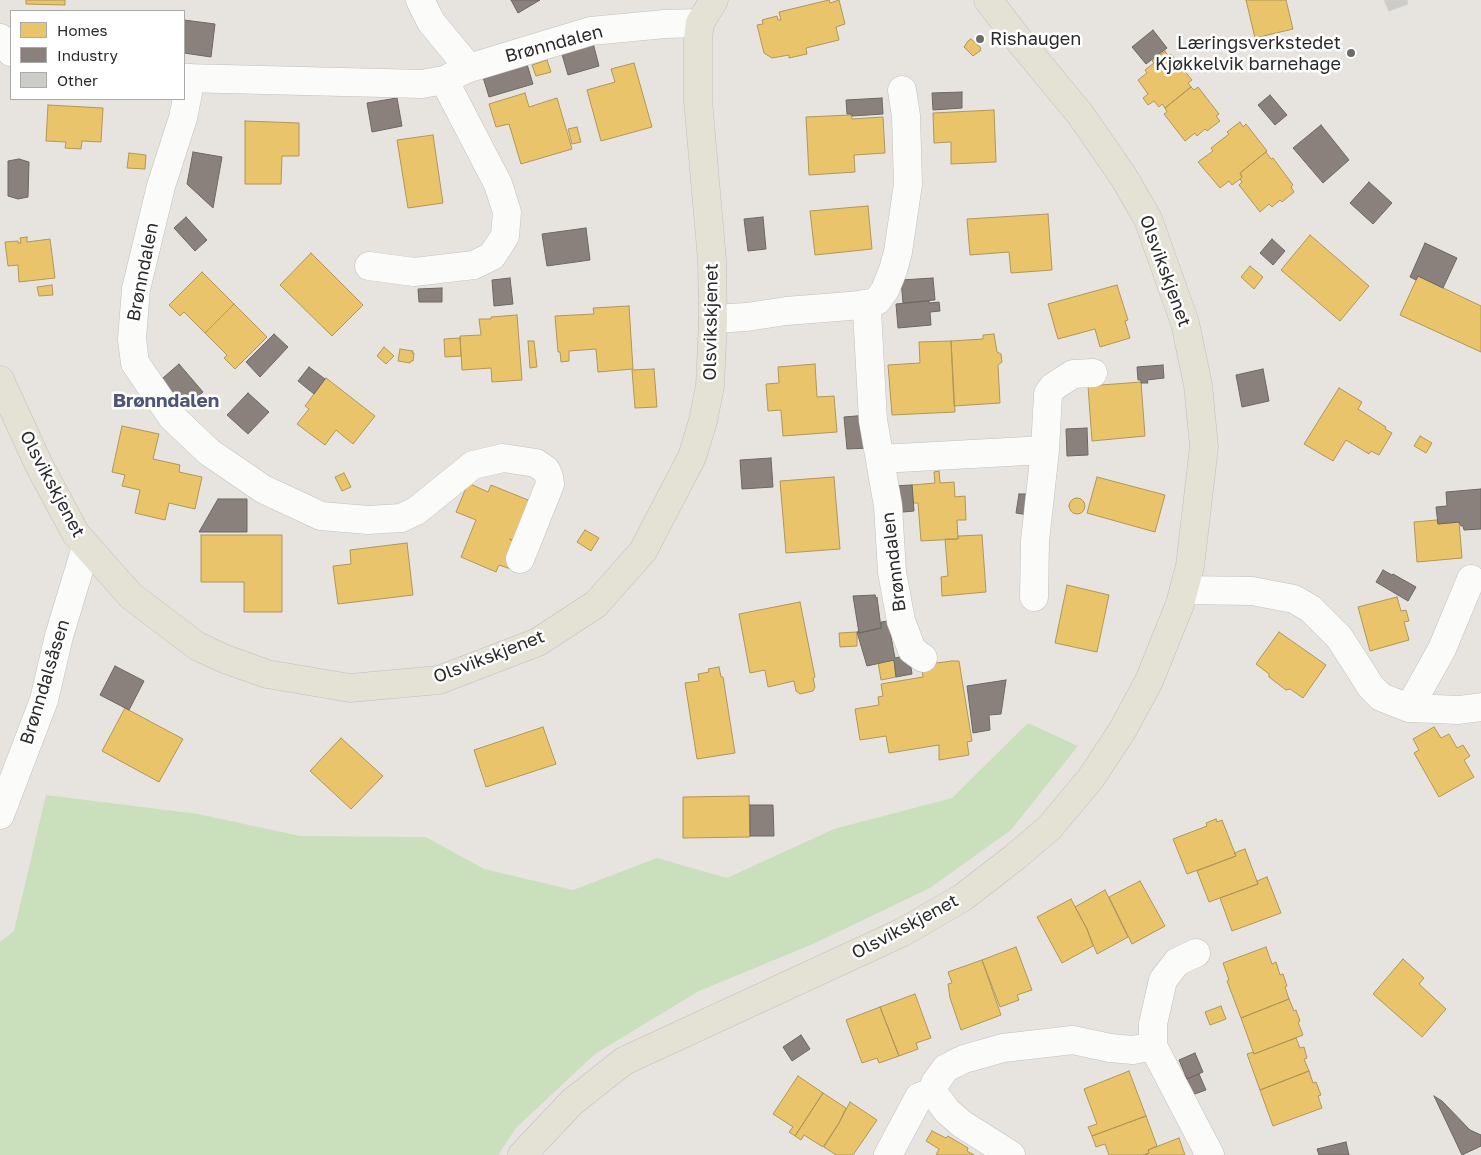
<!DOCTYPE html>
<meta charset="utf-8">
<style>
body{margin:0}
#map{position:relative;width:1481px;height:1155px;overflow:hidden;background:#e7e4e0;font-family:"Golos Text",sans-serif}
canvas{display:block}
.legend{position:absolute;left:10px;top:10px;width:175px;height:90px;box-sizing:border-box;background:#fff;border:1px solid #aaa;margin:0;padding:6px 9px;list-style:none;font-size:15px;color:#2a2a2a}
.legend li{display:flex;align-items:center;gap:10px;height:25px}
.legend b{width:25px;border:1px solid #aaa}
</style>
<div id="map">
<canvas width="1481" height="1155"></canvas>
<ul class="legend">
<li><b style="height:14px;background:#e9c46a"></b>Homes</li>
<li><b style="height:14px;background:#8a817c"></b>Industry</li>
<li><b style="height:14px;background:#ceccc9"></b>Other</li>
</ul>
</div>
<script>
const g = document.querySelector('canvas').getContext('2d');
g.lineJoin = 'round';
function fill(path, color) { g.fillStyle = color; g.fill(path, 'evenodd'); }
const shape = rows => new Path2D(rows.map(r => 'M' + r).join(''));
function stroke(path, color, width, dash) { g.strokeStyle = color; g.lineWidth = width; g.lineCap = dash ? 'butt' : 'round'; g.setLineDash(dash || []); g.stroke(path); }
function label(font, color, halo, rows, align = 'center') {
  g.font = font + ' "Golos Text",sans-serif'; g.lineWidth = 5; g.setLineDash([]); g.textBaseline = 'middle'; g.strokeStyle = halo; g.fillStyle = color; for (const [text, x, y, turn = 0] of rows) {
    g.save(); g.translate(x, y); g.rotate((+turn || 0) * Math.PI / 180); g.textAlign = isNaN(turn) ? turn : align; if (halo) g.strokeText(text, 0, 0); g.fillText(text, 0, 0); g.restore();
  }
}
fill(shape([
 [1028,723,1078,746,1011,830,930,888,813,944,699,991,595,1054,516,1128,498,1155,0,1155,0,942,14,931,46,795,198,814,300,836,426,837,484,869,573,890,657,858,727,878,834,829,952,798]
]), '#cadfbc');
const homes = shape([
 [26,0,65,0,65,5,26,4,26,0],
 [829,0,830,3,839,0,845,24,836,27,839,40,806,48,807,54,789,58,789,55,772,58,764,53,757,25,763,24,762,20,777,16,778,20,781,20,779,12,829,0],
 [1246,0,1286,0,1293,29,1255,38,1246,0],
 [971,39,981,48,980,51,973,56,964,47,968,41,971,39],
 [1165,51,1168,56,1171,54,1192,80,1188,83,1191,87,1165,108,1162,104,1159,107,1154,101,1148,105,1143,98,1148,94,1138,80,1147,73,1145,70,1154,63,1152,61,1165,51],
 [547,60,551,72,536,76,532,65,547,60],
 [634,63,652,127,601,141,587,90,615,82,611,69,634,63],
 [1191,87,1194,90,1198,87,1219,114,1216,116,1220,121,1207,131,1205,129,1197,136,1195,133,1185,141,1164,114,1167,112,1165,108,1191,87],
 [525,93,529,107,557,98,572,149,521,164,509,124,496,127,489,104,525,93],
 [48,105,103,108,101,142,82,141,81,149,65,148,66,142,46,141,48,105],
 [994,110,996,162,951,164,951,142,934,143,933,113,994,110],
 [851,115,852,119,883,117,885,153,854,155,855,172,809,175,806,117,851,115],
 [245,121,299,123,299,156,282,156,281,184,245,184,245,121],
 [1240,122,1243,127,1246,124,1267,151,1240,173,1242,177,1240,179,1232,185,1229,181,1220,188,1198,162,1213,151,1211,148,1229,134,1227,132,1240,122],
 [577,127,581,142,572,144,568,129,577,127],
 [433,135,443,203,408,208,397,140,433,135],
 [1266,152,1271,159,1273,158,1293,185,1291,187,1294,192,1282,202,1280,200,1272,207,1269,204,1260,212,1239,185,1242,182,1240,179,1242,177,1240,173,1266,152],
 [129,153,146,155,145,169,127,168,129,153],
 [868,206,872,249,815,255,810,211,868,206],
 [1048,214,1052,270,1011,273,1009,252,970,255,967,219,1048,214],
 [1310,235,1369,286,1340,321,1281,270,1310,235],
 [27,237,27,242,50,239,55,278,19,282,18,265,8,266,5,242,18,241,18,243,21,243,20,238,27,237],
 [311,253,363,305,332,336,280,285,311,253],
 [1250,266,1263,277,1254,289,1241,277,1250,266],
 [202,272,234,304,205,333,184,312,180,316,169,305,202,272],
 [1418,276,1481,306,1481,352,1400,315,1418,276],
 [52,285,53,295,39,296,37,287,52,285],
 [1117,285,1128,320,1125,321,1130,338,1100,347,1095,329,1058,339,1048,304,1117,285],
 [234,304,267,337,235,369,224,358,227,355,205,333,234,304],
 [629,306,633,369,598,372,596,349,569,351,569,361,561,362,560,352,558,352,555,316,594,314,593,308,629,306],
 [517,315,522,380,492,382,491,368,462,370,460,336,481,335,479,319,491,319,491,317,517,315],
 [994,334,997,352,1001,354,1002,362,998,365,1000,403,954,406,951,341,983,339,983,335,994,334],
 [460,338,461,356,445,357,444,339,460,338],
 [528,341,534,341,537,367,530,368,528,341],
 [951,341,955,412,892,415,888,365,920,363,919,342,951,341],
 [384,347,394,356,386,364,377,356,384,347],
 [400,349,413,351,412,353,414,353,413,361,411,361,410,363,398,361,400,349],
 [815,364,817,397,834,396,837,432,783,436,781,410,768,411,766,384,779,383,778,367,815,364],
 [654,369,657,407,635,408,632,370,654,369],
 [326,378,375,416,353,444,336,430,325,445,297,424,309,409,305,406,326,378],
 [1141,382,1145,436,1092,441,1088,386,1141,382],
 [1339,388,1362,402,1358,409,1386,427,1385,429,1392,433,1379,455,1371,451,1369,454,1346,440,1333,461,1304,444,1339,388],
 [122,426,159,434,153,459,180,465,179,472,202,477,195,509,169,503,165,520,135,513,140,490,122,486,125,475,112,472,122,426],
 [1420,436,1432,443,1426,453,1414,446,1420,436],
 [939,471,940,483,954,482,955,497,965,496,966,520,957,520,958,539,921,541,918,503,913,503,912,485,935,483,934,472,939,471],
 [344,473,351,487,342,491,335,477,344,473],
 [834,477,840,549,786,553,780,481,834,477],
 [1097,477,1165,495,1155,532,1087,513,1097,477],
 [468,483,488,492,491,485,533,502,517,541,509,539,525,545,514,570,499,565,496,572,461,557,476,520,456,512,468,483],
 '1069 506a8 8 0 1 1 16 0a8 8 0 1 1-16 0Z',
 [1437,520,1438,524,1459,522,1462,558,1417,562,1414,522,1437,520],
 [585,530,599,538,591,551,577,542,585,530],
 [201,535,282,535,282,612,244,612,244,582,201,582,201,535],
 [982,535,986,592,942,596,941,577,948,576,945,539,958,539,958,536,982,535],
 [407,543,413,595,338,604,333,566,351,564,350,550,407,543],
 [1067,585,1109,595,1097,652,1055,643,1067,585],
 [1397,597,1401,611,1406,610,1409,621,1404,622,1409,640,1370,651,1358,607,1397,597],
 [800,602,815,677,813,678,815,687,813,691,800,694,796,691,794,681,768,687,765,670,750,673,739,614,800,602],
 [857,632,857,646,840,647,839,633,857,632],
 [1279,632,1326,665,1303,698,1290,689,1286,690,1269,677,1269,674,1256,664,1279,632],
 [894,660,896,677,881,680,878,662,894,660],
 [952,661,959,661,972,741,967,742,969,755,939,760,939,745,889,753,886,736,860,740,855,709,879,705,878,697,883,696,881,684,923,677,921,665,952,661],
 [719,667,721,677,723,677,735,753,697,759,685,683,699,681,698,674,709,672,708,669,719,667],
 [125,708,183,739,159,782,102,751,125,708],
 [543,727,556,764,486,787,474,750,543,727],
 [1434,727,1441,738,1449,734,1457,748,1463,745,1470,756,1464,760,1474,777,1439,797,1414,753,1419,750,1413,739,1434,727],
 [341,738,383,776,351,809,310,771,341,738],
 [749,796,750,837,683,838,683,797,749,796],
 [1216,819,1217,822,1222,820,1236,856,1187,874,1173,839,1207,826,1206,823,1216,819],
 [1245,849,1258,884,1209,902,1197,871,1236,856,1234,853,1245,849],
 [1267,877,1281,913,1232,931,1220,898,1258,884,1257,881,1267,877],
 [1140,881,1165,926,1132,944,1109,897,1140,881],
 [1105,890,1128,937,1097,954,1087,929,1075,907,1105,890],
 [1071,899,1087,929,1093,946,1062,963,1037,917,1071,899],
 [1016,947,1032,990,1017,995,1019,1000,1000,1007,982,960,1016,947],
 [1266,947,1272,964,1276,962,1280,975,1283,974,1287,986,1285,987,1289,999,1241,1018,1227,981,1229,980,1223,963,1266,947],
 [1403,959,1424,978,1419,984,1446,1009,1422,1037,1373,994,1403,959],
 [982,960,1001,1015,961,1030,950,998,948,984,952,983,948,972,982,960],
 [915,994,931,1038,916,1043,918,1049,899,1056,880,1007,915,994],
 [1289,999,1294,1011,1296,1010,1300,1021,1298,1022,1303,1035,1254,1054,1241,1018,1289,999],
 [1221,1006,1226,1019,1210,1025,1205,1012,1221,1006],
 [880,1007,899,1056,879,1063,877,1058,862,1063,846,1020,880,1007],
 [1296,1038,1300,1048,1304,1047,1307,1058,1304,1059,1309,1071,1260,1090,1247,1054,1253,1052,1254,1054,1296,1038],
 [1129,1071,1146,1116,1092,1136,1088,1127,1097,1124,1084,1089,1129,1071],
 [1309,1071,1313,1083,1316,1082,1321,1095,1318,1096,1322,1108,1273,1126,1260,1090,1309,1071],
 [798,1076,823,1093,795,1136,789,1132,793,1127,773,1114,798,1076],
 [823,1093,846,1108,839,1123,823,1147,804,1135,801,1140,795,1136,823,1093],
 [850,1102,877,1120,853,1155,836,1155,824,1147,839,1123,850,1102],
 [1146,1116,1157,1146,1148,1150,1149,1153,1143,1155,1109,1155,1105,1144,1096,1147,1092,1136,1146,1116],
 [932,1131,946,1138,948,1136,968,1148,967,1151,974,1155,936,1155,939,1149,926,1141,932,1131],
 [1179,1138,1185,1155,1143,1155,1149,1153,1148,1150,1179,1138]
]);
fill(homes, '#e9c46a');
stroke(homes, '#b09657', 1);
const industry = shape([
 [511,0,540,0,518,13,511,0],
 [184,20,215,24,211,57,184,53,184,20],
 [1153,30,1167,48,1146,64,1132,47,1153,30],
 [593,43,599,66,568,75,561,51,593,43],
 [526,61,533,84,489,97,482,74,526,61],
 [962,92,962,108,933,110,932,93,962,92],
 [1270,95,1287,115,1275,125,1258,105,1270,95],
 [397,98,402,126,372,132,367,103,397,98],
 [882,98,883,114,852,116,852,114,847,114,846,100,882,98],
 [1321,125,1349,160,1323,183,1293,148,1321,125],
 [193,152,222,157,213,208,187,184,193,152],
 [19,159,29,162,28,197,18,199,8,196,8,161,19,159],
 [1369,182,1392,203,1373,224,1350,203,1369,182],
 [186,217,207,240,195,251,174,228,186,217],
 [763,217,766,249,748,251,744,219,763,217],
 [586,228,590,260,547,266,542,234,586,228],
 [1272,239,1285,251,1273,265,1260,253,1272,239],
 [1425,243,1457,258,1443,288,1418,276,1416,280,1410,277,1425,243],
 [510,278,513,304,494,306,492,280,510,278],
 [933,278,935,300,903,303,901,280,933,278],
 [442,288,442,302,419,302,418,289,442,288],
 [929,301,929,303,939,302,940,311,930,312,931,325,898,328,896,304,929,301],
 [274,334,288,347,260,377,246,362,274,334],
 [179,364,203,392,180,412,156,384,179,364],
 [1163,365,1164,378,1147,380,1148,383,1141,383,1141,380,1138,380,1137,367,1163,365],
 [309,367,325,379,314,394,298,381,309,367],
 [1263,369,1269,401,1242,407,1236,375,1263,369],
 [248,393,269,412,248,434,227,415,248,393],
 [868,415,870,448,847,449,844,417,868,415],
 [1087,428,1088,455,1067,456,1066,429,1087,428],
 [771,458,773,487,742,489,740,460,771,458],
 [912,485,914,511,892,513,890,486,912,485],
 [1481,489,1481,529,1464,530,1463,526,1461,526,1459,522,1438,524,1436,507,1447,506,1446,492,1481,489],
 [1019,494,1036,494,1034,516,1016,513,1019,494],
 [218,499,247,499,247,532,199,532,218,499],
 [1383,570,1392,575,1393,574,1416,587,1408,601,1376,582,1383,570],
 [875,595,876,598,877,597,881,628,859,633,853,596,875,595],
 [888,621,895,658,909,655,912,674,896,677,894,660,867,666,857,632,859,631,859,633,881,628,881,622,888,621],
 [115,666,144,681,129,710,100,695,115,666],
 [1006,680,1001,714,989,715,990,730,973,733,967,686,1006,680],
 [750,805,773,805,774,836,750,836,750,805],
 [801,1035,810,1049,792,1061,783,1047,801,1035],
 [1195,1053,1203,1072,1187,1079,1179,1060,1195,1053],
 [1199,1074,1206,1090,1189,1096,1181,1077,1185,1075,1187,1079,1199,1074],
 [1434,1096,1442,1101,1470,1130,1481,1135,1481,1146,1462,1155,1434,1096],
 [1346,1142,1349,1155,1319,1155,1317,1149,1346,1142]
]);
fill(industry, '#8a817c');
stroke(industry, '#6d6763', 1);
const building = shape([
 [1384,0,1407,0,1408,4,1389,11,1384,0]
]);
fill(building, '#ceccc9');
stroke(building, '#d2d0cc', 1);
const minor = shape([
 [420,0,431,22,469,68],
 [0,38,11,52],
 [184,78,422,84,444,80,469,68,591,31,665,24,700,23],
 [191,78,183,118,161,186,136,289,132,339,135,363,172,417,209,452,263,489,321,516,368,520,401,518,416,511,473,465,503,458,536,463,546,470,549,477,550,484,520,559],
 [369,266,414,272,474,265,492,256,505,236,507,212,498,184,444,80],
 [864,304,867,311,873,420,888,506,892,572,901,621,912,650,923,658],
 [713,319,747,317,786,311,850,306,871,303,877,301,885,290,893,270,898,252,908,184,906,116,902,90],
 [1045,450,1048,394,1053,387,1073,374,1093,373],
 [880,459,1045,450,1035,541,1034,597],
 [1184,590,1252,591,1294,599,1311,609,1339,637,1371,687,1381,697,1409,708,1459,710,1481,707],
 [1409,708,1442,649,1471,579],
 [0,815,44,700,59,636,86,547],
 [1196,953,1177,962,1163,980,1153,1024,1153,1046,1210,1155],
 [888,1155,919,1097,933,1092],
 [1011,1155,962,1124,947,1111,933,1092,935,1083,946,1068,964,1059,1003,1048,1073,1040,1110,1048,1133,1050,1153,1046]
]);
const major = shape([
 [0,380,39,465,76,534,131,596,197,646,225,659,267,674,350,688,439,680,538,642,596,604,643,551,692,457,703,421,710,386,713,319,712,260,698,100,698,38,700,23,714,0],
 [522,1155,572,1102,624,1061,903,932,962,898,1015,857,1050,827,1091,778,1122,731,1149,681,1180,604,1190,566,1204,447,1198,385,1185,323,1148,219,1123,176,1080,114,1022,44,988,0]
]);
stroke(minor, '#c1c0c0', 29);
stroke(major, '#bfbfbd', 29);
stroke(minor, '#fbfbfa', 28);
stroke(major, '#e4e1d5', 28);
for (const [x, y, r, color] of [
 [980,39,5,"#6c6b6a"],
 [1351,53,5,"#6c6b6a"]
]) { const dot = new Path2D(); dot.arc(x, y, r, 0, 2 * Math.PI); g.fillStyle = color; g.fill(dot); stroke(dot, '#fff', 2); }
label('18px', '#2a2a2a', '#fff', [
 ["Rishaugen",990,39],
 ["Læringsverkstedet",1341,43,"right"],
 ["Kjøkkelvik barnehage",1341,64,"right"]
], 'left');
label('18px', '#2a2a2a', '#fff', [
 ["Brønndalen",554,44,-15],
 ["Olsvikskjenet",1165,271,70],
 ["Brønndalen",143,272,-79],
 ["Olsvikskjenet",711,322,-89],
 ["Olsvikskjenet",52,484,62],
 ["Brønndalen",894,562,-97],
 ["Olsvikskjenet",489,657,-21],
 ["Brønndalsåsen",45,682,-73],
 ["Olsvikskjenet",905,927,-28]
]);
label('bold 19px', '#4f5575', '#fff', [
 ["Brønndalen",166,401]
]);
</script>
